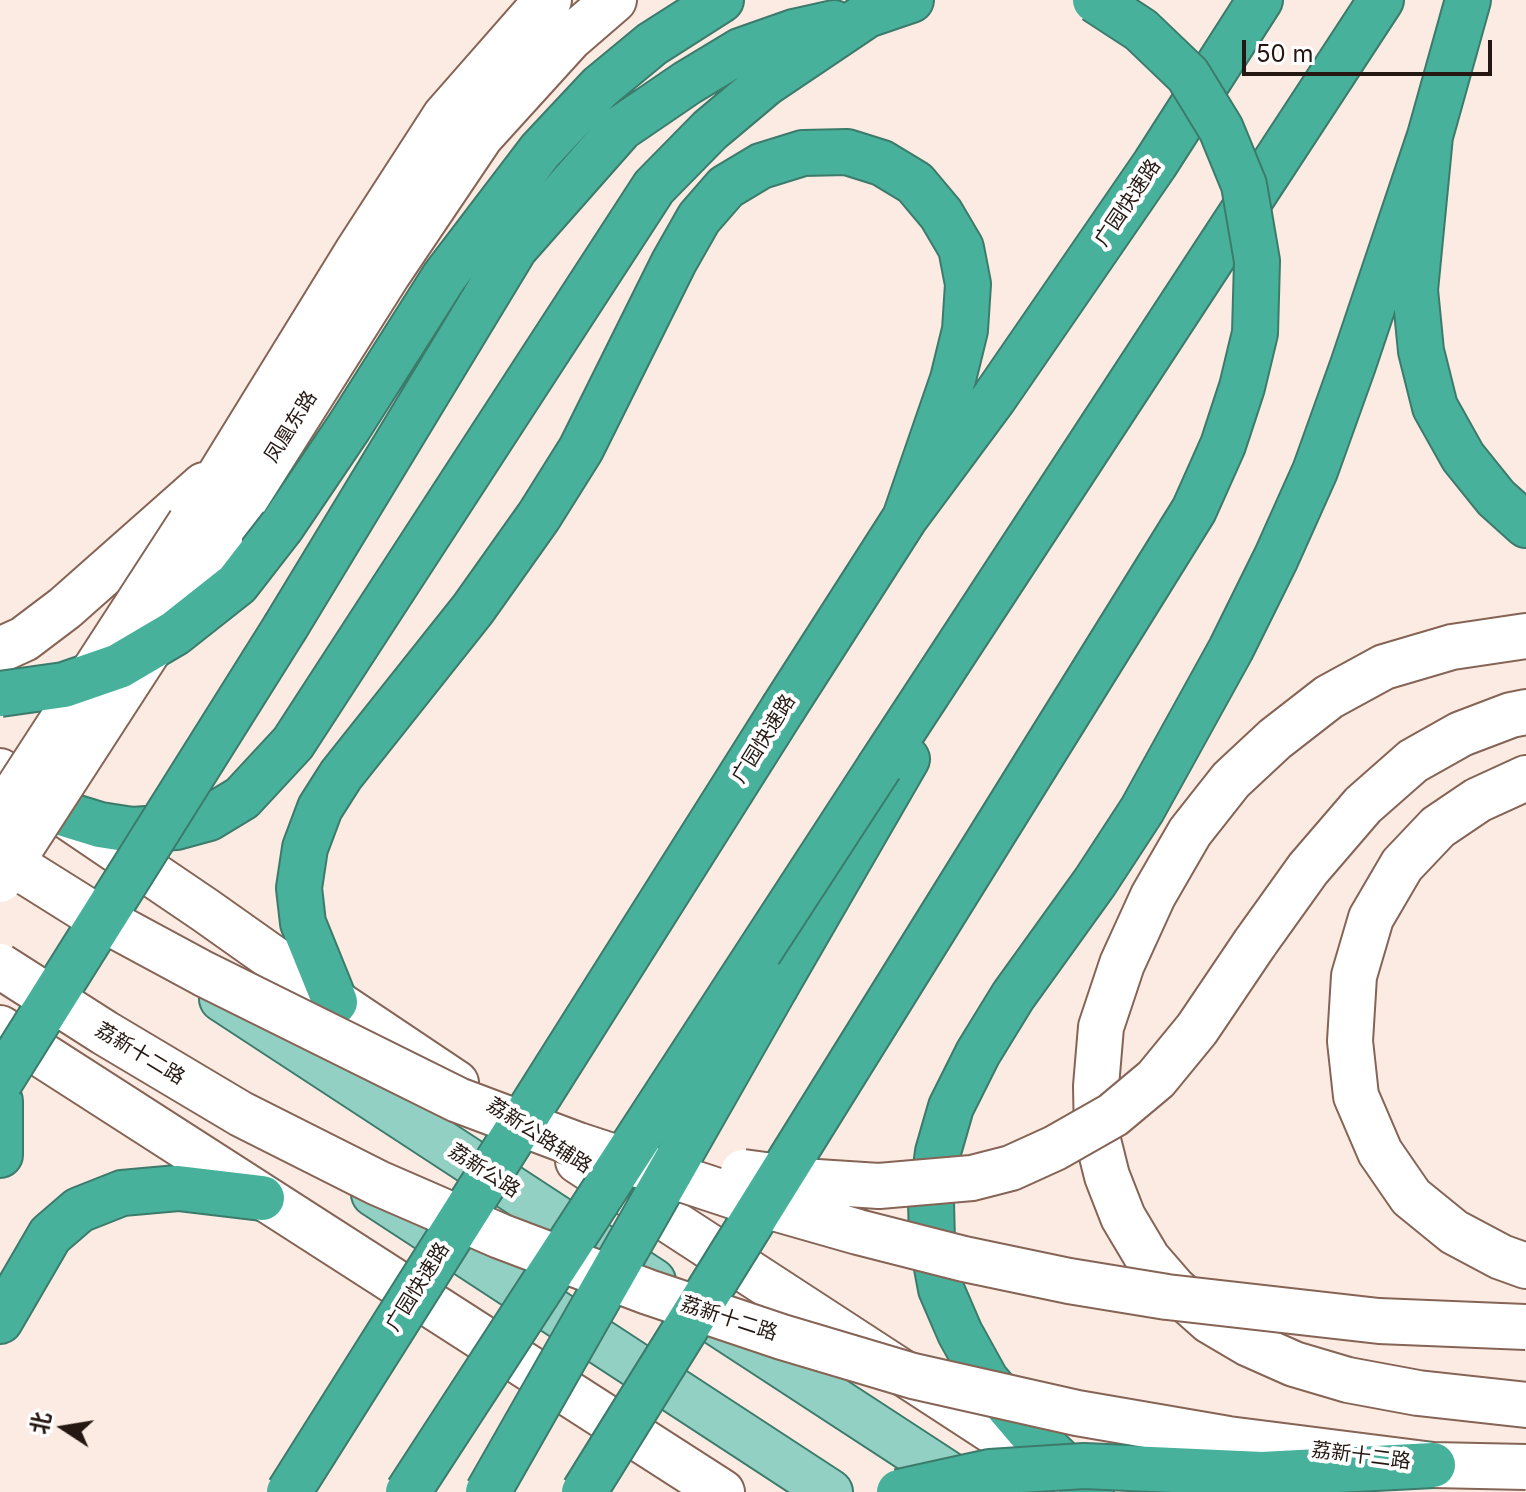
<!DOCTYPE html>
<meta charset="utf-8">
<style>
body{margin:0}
#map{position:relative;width:1526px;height:1492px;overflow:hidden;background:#fbebe3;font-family:Inter,"Noto Sans SC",sans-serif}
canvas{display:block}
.north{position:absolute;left:24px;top:1388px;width:80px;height:80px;-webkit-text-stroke:6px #fff;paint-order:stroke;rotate:282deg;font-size:22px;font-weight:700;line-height:32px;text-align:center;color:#251812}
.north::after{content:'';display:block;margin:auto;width:28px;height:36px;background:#251812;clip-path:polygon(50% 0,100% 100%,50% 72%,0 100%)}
.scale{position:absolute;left:1242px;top:40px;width:250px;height:36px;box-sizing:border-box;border:4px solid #251812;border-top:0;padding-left:10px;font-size:24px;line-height:28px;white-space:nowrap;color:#251812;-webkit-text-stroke:6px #fff;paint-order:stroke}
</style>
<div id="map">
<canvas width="1526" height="1492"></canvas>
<div class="north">北</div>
<div class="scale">50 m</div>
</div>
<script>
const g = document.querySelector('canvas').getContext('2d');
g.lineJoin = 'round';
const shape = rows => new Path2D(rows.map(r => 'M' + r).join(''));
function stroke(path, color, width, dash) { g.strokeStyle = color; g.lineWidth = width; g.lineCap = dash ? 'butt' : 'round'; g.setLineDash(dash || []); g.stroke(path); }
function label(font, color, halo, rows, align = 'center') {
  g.font = font + ' Inter,"Noto Sans SC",sans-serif'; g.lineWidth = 8; g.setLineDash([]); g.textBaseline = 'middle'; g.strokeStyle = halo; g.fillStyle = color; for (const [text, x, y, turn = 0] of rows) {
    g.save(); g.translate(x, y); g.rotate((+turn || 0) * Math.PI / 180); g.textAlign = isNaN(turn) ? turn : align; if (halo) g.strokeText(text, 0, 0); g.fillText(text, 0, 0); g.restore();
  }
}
const secondary = shape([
 [190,523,357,252,445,116,538,10,549,0],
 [220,540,388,274,481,136,570,38,614,0],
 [1526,636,1452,647,1384,667,1329,697,1275,739,1231,780,1190,832,1153,896,1122,964,1101,1027,1096,1086,1097,1136,1107,1176,1123,1217,1148,1259,1174,1289,1210,1321,1249,1344,1294,1364,1348,1380,1418,1393,1526,1405],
 [0,650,24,639,65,608,204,485],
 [0,771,205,910,335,1002,456,1083],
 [1526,778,1478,800,1438,827,1402,865,1371,918,1354,976,1350,1041,1356,1096,1380,1152,1411,1197,1454,1232,1501,1257,1526,1266],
 [1255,943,1308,869,1363,805,1413,761,1461,734,1511,715,1526,712],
 [0,1028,722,1492],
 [578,1161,1060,1475]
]);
const primary = shape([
 [222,999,653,1281],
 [374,1194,830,1492],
 [717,1323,976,1492]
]);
const highway = shape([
 [1468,0,1430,136,1415,290,1421,351,1435,407,1463,457,1496,498,1526,525],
 [282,526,349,427,444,277,540,151,600,87,652,44,721,0],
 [286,626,515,248,621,128,687,83,740,51,794,32,834,23],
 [784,707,905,518,994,398,1155,164,1260,0],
 [880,766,1381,0],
 [61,813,100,825,132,830,176,827,209,818,242,798,293,743,654,187,710,130,766,83,867,15,911,0],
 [776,986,907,759],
 [335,1002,303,923,299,888,305,848,320,808,341,775,473,609,539,516,581,449,674,262,699,218,726,187,761,166,803,153,847,152,882,163,915,183,941,214,961,248,968,284,965,330,953,379,905,518],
 [0,1101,0,1155],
 [0,1321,50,1235,79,1210,122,1193,178,1188,262,1198],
 [1091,1492,1032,1434,986,1380,960,1333,941,1289,932,1241,931,1202,938,1152,951,1107,978,1053,1013,996,1095,882,1142,810,1231,649,1276,558,1315,471,1353,365,1430,136]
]);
stroke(secondary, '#856455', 48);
stroke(primary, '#3c7b6b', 48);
stroke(highway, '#3c7b6b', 48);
stroke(secondary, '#fff', 44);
stroke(primary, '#91d0c3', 44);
stroke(highway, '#48b19b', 44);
const secondaryBridge = shape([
 [0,816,190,523],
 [0,856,91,913,204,974,458,1100,578,1145,739,1198,858,1232,964,1259,1069,1281,1167,1297,1379,1321,1526,1327],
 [0,880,220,540],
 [0,966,105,1033,241,1114,378,1183,500,1236,648,1292,782,1337,913,1376,1077,1413,1228,1439,1433,1465,1526,1467],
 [743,1172,817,1182,879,1186,972,1178,1011,1168,1055,1148,1113,1115,1156,1079,1197,1029,1255,943]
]);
const highwayBridge = shape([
 [0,694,64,685,119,666,175,633,237,584,282,526],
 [0,1082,286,626],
 [289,1492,784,707],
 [408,1492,880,766],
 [488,1492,776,986],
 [584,1492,1194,510,1223,445,1242,387,1255,333,1257,261,1244,185,1221,129,1188,75,1141,30,1095,0],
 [899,1492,990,1472,1084,1466,1262,1474,1433,1465]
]);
stroke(secondaryBridge, '#856455', 48, []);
stroke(highwayBridge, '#3c7b6b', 48, []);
stroke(secondaryBridge, '#fff', 44);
stroke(highwayBridge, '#48b19b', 44);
label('20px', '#251812', '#fff', [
 ["广园快速路",1128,203,-56],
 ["凤凰东路",291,427,-58],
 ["广园快速路",764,739,-58],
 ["荔新十二路",140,1054,31],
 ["荔新公路辅路",539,1136,33],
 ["荔新公路",484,1171,33],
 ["广园快速路",418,1287,-58],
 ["荔新十二路",729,1319,18],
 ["荔新十二路",1361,1456,7]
]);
</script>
